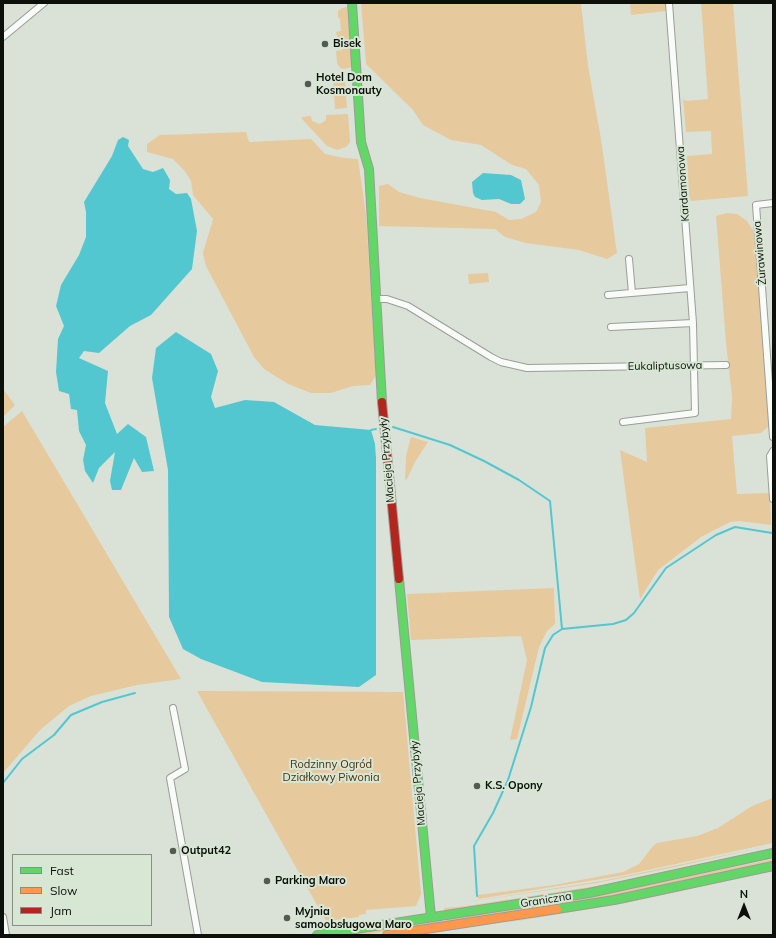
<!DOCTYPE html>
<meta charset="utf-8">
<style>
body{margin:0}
#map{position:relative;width:776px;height:938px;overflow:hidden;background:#dae2d8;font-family:Mulish,sans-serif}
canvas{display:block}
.frame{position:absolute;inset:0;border:4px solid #0c100b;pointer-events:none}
.legend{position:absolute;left:12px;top:854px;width:140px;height:72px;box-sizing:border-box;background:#d8e6d4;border:1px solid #869084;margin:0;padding:5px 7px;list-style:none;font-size:12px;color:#0c100b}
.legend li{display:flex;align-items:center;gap:8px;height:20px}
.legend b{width:20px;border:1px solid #869084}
.north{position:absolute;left:724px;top:886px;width:40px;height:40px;-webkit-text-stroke:3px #d8e6d4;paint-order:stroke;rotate:0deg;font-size:11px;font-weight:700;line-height:16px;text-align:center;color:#0c100b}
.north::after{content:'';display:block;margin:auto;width:14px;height:18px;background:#0c100b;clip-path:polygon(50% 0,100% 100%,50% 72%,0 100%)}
</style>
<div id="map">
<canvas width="776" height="938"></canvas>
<div class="frame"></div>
<ul class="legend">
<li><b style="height:5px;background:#63d668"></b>Fast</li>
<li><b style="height:5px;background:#ff974d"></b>Slow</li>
<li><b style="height:5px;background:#b3261e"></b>Jam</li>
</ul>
<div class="north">N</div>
</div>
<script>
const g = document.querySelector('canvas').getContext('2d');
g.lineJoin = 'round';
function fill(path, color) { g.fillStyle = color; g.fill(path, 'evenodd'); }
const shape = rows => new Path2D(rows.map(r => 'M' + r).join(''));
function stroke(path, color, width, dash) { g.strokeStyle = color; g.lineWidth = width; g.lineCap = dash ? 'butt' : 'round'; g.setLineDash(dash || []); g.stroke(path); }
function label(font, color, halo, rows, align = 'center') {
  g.font = font + ' Mulish,sans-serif'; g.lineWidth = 4; g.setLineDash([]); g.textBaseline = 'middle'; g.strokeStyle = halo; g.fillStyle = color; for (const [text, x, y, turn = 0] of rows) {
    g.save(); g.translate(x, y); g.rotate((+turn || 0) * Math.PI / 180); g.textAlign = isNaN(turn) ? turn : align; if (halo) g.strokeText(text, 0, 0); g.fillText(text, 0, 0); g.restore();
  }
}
fill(shape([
 [361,3,581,3,588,66,601,139,617,253,607,259,579,250,526,243,505,237,495,229,379,226,379,186,388,184,399,192,420,198,496,212,509,220,521,219,536,212,541,202,539,185,526,169,512,165,481,145,451,140,423,125,413,110,366,64],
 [630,3,665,3,666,11,631,15],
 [701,3,733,3,748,196,691,201,689,195,687,156,712,154,711,131,686,132,683,99,686,101,708,99],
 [347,7,352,67,344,69,340,68,337,63,336,51,342,50,341,44,339,43,336,32,341,31,340,18,338,18,338,11,342,8],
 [333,80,345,80,347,108,335,109],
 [348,114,350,142,346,147,337,150,327,146,302,119,302,117,311,116,312,121,320,124,326,120,326,115],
 [246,132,249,142,311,139,325,154,344,158,358,159,366,215,376,375,370,385,353,386,331,393,311,393,288,384,264,369,254,357,206,266,203,253,213,219,193,195,191,181,184,170,173,159,147,152,147,144,160,135],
 [727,213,737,214,747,221,756,235,769,426,761,433,732,436,737,494,770,493,771,525,739,521,730,522,701,537,658,570,640,599,620,450,647,462,645,428,731,419,732,397,726,343,716,216],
 [488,273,489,282,469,284,468,274],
 [3,389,15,405,3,417],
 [22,411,181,679,137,685,91,696,69,706,40,730,3,773,3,427],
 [411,437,428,442,415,462,407,479,405,480,406,456],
 [554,588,555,624,547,631,539,647,517,739,510,740,527,660,521,636,411,640,407,594],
 [197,691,403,692,421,894,416,906,366,910,366,914,359,915,359,917,326,921],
 [773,798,773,843,620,876,478,899,478,895,554,885,623,872,639,864,653,846,657,843,697,836,718,828,752,806],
 [773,845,675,867,597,883,454,904,602,881],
 [773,848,773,850,586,890,445,912,444,908,466,906,603,885],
 [773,859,773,862,628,893,446,922,446,919,605,894],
 [773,869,773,871,626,903,505,923],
 [442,920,443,923,363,935,342,935]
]), '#e6c99c');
fill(shape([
 [123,137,129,140,128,146,143,169,153,172,163,168,170,180,169,189,176,194,187,193,191,199,197,231,192,269,151,315,130,326,99,353,84,351,79,358,108,371,105,403,117,434,128,424,146,437,154,471,142,472,134,458,121,490,112,490,110,481,115,452,99,468,93,483,85,471,83,460,86,445,79,431,77,410,71,409,69,394,59,391,56,372,58,339,64,326,56,306,61,285,79,255,86,237,86,212,84,202,112,156,118,140],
 [483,173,511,175,521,180,525,199,520,204,511,204,499,199,482,200,475,197,473,193,472,182],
 [176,332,211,354,218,371,211,397,215,408,245,400,274,402,315,425,371,430,375,444,376,458,376,675,359,687,262,682,201,659,183,649,169,617,168,470,152,378,156,348]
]), '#52c7d0');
stroke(shape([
 [393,427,450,445,484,461,519,480,550,501,562,629],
 [371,430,376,429],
 [3,783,22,759,54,735,71,715,102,702,135,693],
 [477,896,474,846,493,813,508,780,531,707,545,648,553,635,562,629,613,624,626,620,634,613,666,568,716,535,735,527,772,533]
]), '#52c7d0', 2);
const street = shape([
 [3,37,44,3],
 [773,203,756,205,773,437],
 [629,259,632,293],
 [608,295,690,288],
 [376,299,387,299,408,306,491,357,501,362,527,368,726,365],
 [611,327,693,323],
 [623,422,695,413,693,323,669,3],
 [773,451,770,456,773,499],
 [173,708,185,769,170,778,198,935],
 [3,917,6,935]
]);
const fast = shape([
 [352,3,361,142,369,169,382,402],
 [399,579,431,917],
 [557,909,614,900,773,866],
 [317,935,589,893,773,853]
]);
const slow = shape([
 [387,935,557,909]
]);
const jam = shape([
 [382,402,399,579]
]);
stroke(street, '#999e97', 8);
stroke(fast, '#999e97', 10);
stroke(slow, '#999e97', 10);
stroke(jam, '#999e97', 10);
stroke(street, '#f9fbf9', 6);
stroke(fast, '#63d668', 8);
stroke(slow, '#ff974d', 8);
stroke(jam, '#b3261e', 8);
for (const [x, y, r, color] of [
 [325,44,4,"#545a53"],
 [308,84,4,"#545a53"],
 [477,786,4,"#545a53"],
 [173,851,4,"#545a53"],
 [267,881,4,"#545a53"],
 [287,918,4,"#545a53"]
]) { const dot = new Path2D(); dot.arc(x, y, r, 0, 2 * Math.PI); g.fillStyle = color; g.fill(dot); stroke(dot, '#d8e6d4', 1.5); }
label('bold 11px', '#0c100b', '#d8e6d4', [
 ["Bisek",333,44],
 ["Hotel Dom",316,78],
 ["Kosmonauty",316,91],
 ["K.S. Opony",485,786],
 ["Output42",181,851],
 ["Parking Maro",275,881],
 ["Myjnia",295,912],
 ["samoobsługowa Maro",295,925]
], 'left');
label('11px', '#0c100b', '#d8e6d4', [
 ["Kardamonowa",683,184,-94],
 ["Żurawinowa",760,253,-95],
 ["Eukaliptusowa",665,366,-1],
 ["Macieja Przybyły",387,460,-95],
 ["Macieja Przybyły",418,783,-95],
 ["Graniczna",546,900,-9]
]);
label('11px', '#49300d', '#d8e6d4', [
 ["Rodzinny Ogród",331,765],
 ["Działkowy Piwonia",331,778]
]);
</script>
